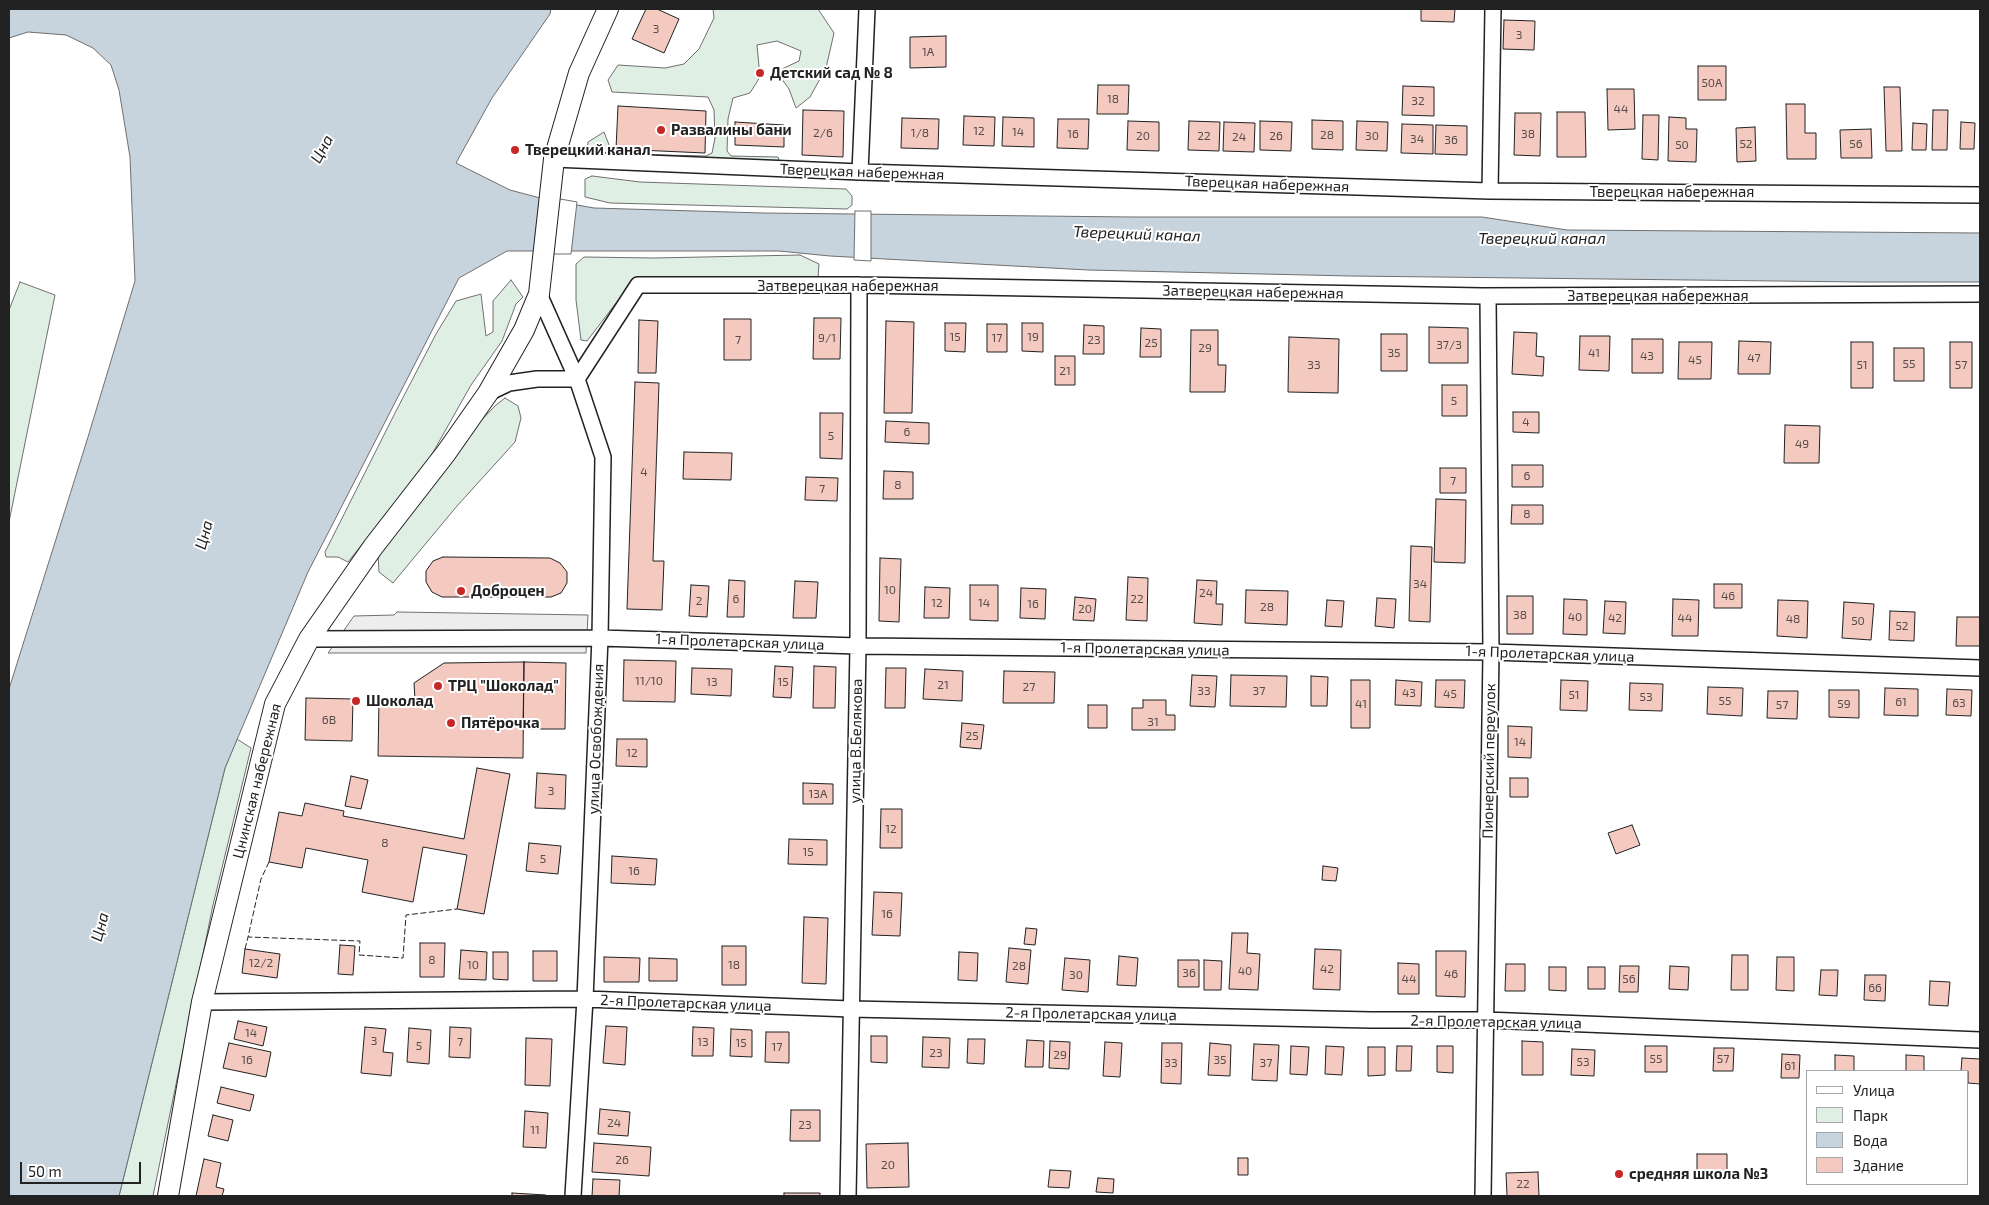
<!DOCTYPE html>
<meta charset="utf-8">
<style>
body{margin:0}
#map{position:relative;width:1989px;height:1205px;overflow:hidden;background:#fff;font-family:"Exo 2",sans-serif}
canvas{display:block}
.frame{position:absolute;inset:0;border:10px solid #222;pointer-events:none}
.legend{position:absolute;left:1806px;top:1070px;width:162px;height:115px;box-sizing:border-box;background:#fff;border:1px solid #a7a7a7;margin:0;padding:6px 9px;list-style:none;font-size:15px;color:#222}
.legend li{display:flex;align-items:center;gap:10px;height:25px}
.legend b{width:25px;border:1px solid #a7a7a7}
.scale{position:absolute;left:20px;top:1162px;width:121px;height:22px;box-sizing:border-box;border:2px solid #222;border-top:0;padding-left:6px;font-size:15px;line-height:18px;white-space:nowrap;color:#222;-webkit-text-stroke:4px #fff;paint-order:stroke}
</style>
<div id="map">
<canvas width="1989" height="1205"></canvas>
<div class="frame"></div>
<ul class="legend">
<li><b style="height:6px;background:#fff"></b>Улица</li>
<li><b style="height:14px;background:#e0efe3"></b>Парк</li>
<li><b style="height:14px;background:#c7d3dd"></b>Вода</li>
<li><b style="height:14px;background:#f3c9c0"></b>Здание</li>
</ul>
<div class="scale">50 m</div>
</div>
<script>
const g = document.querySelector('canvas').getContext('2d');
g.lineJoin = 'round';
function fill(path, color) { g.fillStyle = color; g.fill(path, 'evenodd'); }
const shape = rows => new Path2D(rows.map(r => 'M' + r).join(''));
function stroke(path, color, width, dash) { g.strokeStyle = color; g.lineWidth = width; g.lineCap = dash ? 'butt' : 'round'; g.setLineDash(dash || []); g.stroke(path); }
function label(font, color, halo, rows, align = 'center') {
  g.font = font + ' "Exo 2",sans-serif'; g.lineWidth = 4; g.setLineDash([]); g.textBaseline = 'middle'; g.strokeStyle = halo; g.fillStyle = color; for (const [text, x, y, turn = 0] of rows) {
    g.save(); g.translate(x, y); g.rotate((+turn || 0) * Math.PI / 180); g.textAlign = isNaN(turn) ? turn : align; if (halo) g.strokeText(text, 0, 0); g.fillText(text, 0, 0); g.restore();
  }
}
const green = shape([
 [713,9,818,9,834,33,826,68,810,97,796,108,789,89,781,78,782,69,799,61,801,51,777,41,757,45,760,77,750,93,733,98,728,119,727,151,731,156,778,157,780,164,587,154,588,142,604,132,611,150,619,154,706,156,712,153,715,138,714,110,708,97,612,92,608,80,618,65,665,68,684,64,699,49,714,18,713,9],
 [592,176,640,182,846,189,852,196,852,205,847,209,610,203,585,197,585,179,592,176],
 [800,255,819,264,818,278,626,290,587,341,581,340,576,300,576,264,584,257,654,258,800,255],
 [511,280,523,297,516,304,502,341,471,385,427,463,348,562,338,557,326,557,325,552,395,413,436,334,456,301,481,294,486,336,493,332,493,301,511,280],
 [20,282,55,295,9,522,9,310,20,282],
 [505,398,518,406,521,418,515,442,457,506,393,583,379,572,378,554,468,434,496,405,505,398],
 [237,739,251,748,213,905,153,1196,119,1196,225,768,237,739]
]);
fill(green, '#e0efe3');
stroke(green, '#6f6f6f', 1);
const parking = shape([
 [397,612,588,615,586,653,328,653,354,616,394,615,397,612]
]);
fill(parking, '#ededed');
stroke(parking, '#6f6f6f', 1);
const water = shape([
 [9,9,551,9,550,14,492,98,456,163,510,190,544,199,594,208,763,213,1132,217,1482,217,1567,230,1980,233,1980,282,1862,282,1350,276,1088,270,830,256,779,251,507,251,459,278,308,572,225,768,119,1196,9,1196,9,689,88,437,135,281,130,157,119,90,111,65,93,48,66,35,28,32,9,38,9,9]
]);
fill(water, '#c7d3dd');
stroke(water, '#6f6f6f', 1);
const pier = shape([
 [549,197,577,202,571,254,540,254,549,197],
 [855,211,871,211,871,261,854,260,855,211]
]);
fill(pier, '#fff');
stroke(pier, '#6f6f6f', 1);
const building = shape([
 [646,9,657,9,679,19,664,53,632,39,646,9],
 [1421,9,1455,9,1454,22,1421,21,1421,9],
 [1504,20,1535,21,1534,50,1503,49,1504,20],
 [946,36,946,67,910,68,910,37,946,36],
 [1698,66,1726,66,1726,100,1698,100,1698,66],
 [1098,85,1129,85,1128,114,1097,114,1098,85],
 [1403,86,1434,87,1434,116,1402,115,1403,86],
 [1884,87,1900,87,1902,151,1886,151,1884,87],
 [1607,89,1634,89,1635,129,1608,130,1607,89],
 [1786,104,1805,104,1805,133,1816,133,1816,159,1787,159,1786,104],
 [618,106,706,111,705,153,616,149,618,106],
 [803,110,844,111,843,157,802,155,803,110],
 [1933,110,1948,110,1947,150,1932,150,1933,110],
 [1557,112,1585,112,1586,157,1557,157,1557,112],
 [1515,113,1541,113,1540,156,1514,155,1515,113],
 [1643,115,1659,115,1658,160,1642,159,1643,115],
 [964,116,995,117,994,146,963,145,964,116],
 [1003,117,1034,118,1034,147,1002,146,1003,117],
 [1669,117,1686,118,1686,129,1697,129,1696,162,1668,161,1669,117],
 [902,118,939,119,938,149,901,148,902,118],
 [1058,119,1089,119,1088,149,1057,148,1058,119],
 [1312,120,1343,121,1343,150,1312,149,1312,120],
 [1128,121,1159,122,1159,151,1127,150,1128,121],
 [1189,121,1220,122,1219,151,1188,150,1189,121],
 [1260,121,1292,122,1291,151,1260,150,1260,121],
 [1357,121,1388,122,1387,151,1356,150,1357,121],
 [735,122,784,125,784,147,735,145,735,122],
 [1224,122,1255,123,1254,152,1223,151,1224,122],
 [1961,122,1975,123,1974,149,1960,149,1961,122],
 [1913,123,1927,124,1926,150,1912,150,1913,123],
 [1402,124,1433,125,1433,154,1401,153,1402,124],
 [1436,125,1467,126,1467,155,1435,154,1436,125],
 [1755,127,1756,161,1737,162,1736,128,1755,127],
 [1871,129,1872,158,1841,158,1840,130,1871,129],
 [814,318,841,318,840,359,813,359,814,318],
 [724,319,751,319,751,360,724,360,724,319],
 [639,320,658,321,656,373,638,373,639,320],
 [886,321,914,322,912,413,884,413,886,321],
 [945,323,966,323,965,352,945,351,945,323],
 [1022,323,1043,323,1043,352,1022,351,1022,323],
 [987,324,1007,324,1007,352,987,352,987,324],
 [1084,325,1104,326,1104,354,1083,354,1084,325],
 [1429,327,1468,328,1468,363,1429,363,1429,327],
 [1141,328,1161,329,1161,357,1140,357,1141,328],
 [1191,330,1218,330,1218,365,1226,365,1225,392,1190,392,1191,330],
 [1514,332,1537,333,1536,356,1544,357,1543,376,1512,374,1514,332],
 [1381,334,1407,334,1407,371,1381,371,1381,334],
 [1580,336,1610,336,1609,371,1579,370,1580,336],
 [1289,337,1339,339,1338,393,1288,392,1289,337],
 [1632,339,1663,339,1663,373,1632,373,1632,339],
 [1739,341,1771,342,1770,374,1738,374,1739,341],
 [1679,342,1712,342,1711,379,1678,379,1679,342],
 [1851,342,1873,342,1873,388,1851,388,1851,342],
 [1950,342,1972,342,1972,388,1950,388,1950,342],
 [1894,348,1924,348,1924,381,1894,381,1894,348],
 [1055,356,1075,356,1075,385,1055,385,1055,356],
 [635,382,659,383,653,561,664,561,662,610,627,609,635,382],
 [1442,385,1467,385,1467,416,1442,416,1442,385],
 [1513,412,1539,412,1539,433,1513,432,1513,412],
 [820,413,843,413,842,459,820,458,820,413],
 [886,421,929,423,929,444,885,442,886,421],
 [1785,425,1820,426,1819,463,1784,463,1785,425],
 [684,452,732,453,731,480,683,479,684,452],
 [1512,465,1543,465,1543,487,1512,487,1512,465],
 [1440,468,1466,468,1466,493,1440,493,1440,468],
 [884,471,913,472,913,499,883,499,884,471],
 [806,477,838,478,837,501,805,500,806,477],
 [1436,499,1466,500,1465,563,1434,562,1436,499],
 [1512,505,1543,505,1543,524,1511,524,1512,505],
 [1411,546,1432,547,1430,622,1409,621,1411,546],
 [443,557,550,558,560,563,567,572,567,583,561,593,551,597,442,597,432,592,426,582,426,571,433,561,443,557],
 [880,558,901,559,899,622,879,621,880,558],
 [1128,577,1148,578,1147,621,1126,620,1128,577],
 [729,580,745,581,744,617,727,617,729,580],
 [1197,580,1217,581,1216,604,1223,604,1222,625,1194,623,1197,580],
 [795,581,818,582,816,618,793,618,795,581],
 [1714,584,1742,584,1742,608,1714,608,1714,584],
 [691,585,709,586,707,617,689,616,691,585],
 [970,585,998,585,998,621,970,620,970,585],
 [925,587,950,588,949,618,924,618,925,587],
 [1021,588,1046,589,1045,619,1020,618,1021,588],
 [1246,590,1288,591,1287,625,1245,623,1246,590],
 [1507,596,1533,596,1533,634,1507,634,1507,596],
 [1075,597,1096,599,1094,621,1073,620,1075,597],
 [1377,598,1396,599,1394,628,1375,626,1377,598],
 [1564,599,1587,600,1587,635,1563,634,1564,599],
 [1673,599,1699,600,1698,636,1672,636,1673,599],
 [1327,600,1344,601,1342,627,1325,626,1327,600],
 [1778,600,1808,601,1807,638,1777,636,1778,600],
 [1605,601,1626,602,1625,634,1603,633,1605,601],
 [1844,602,1874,604,1871,640,1842,638,1844,602],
 [1890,611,1915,612,1914,641,1889,640,1890,611],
 [1957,617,1980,617,1980,646,1956,646,1957,617],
 [624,660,676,661,675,702,623,701,624,660],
 [524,662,523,758,378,756,379,700,415,700,414,683,444,663,524,662],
 [524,662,566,663,565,729,523,729,524,662],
 [775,666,793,667,791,698,773,697,775,666],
 [814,666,836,667,835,708,813,708,814,666],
 [692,668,732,669,731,696,691,694,692,668],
 [886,668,906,668,905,708,885,708,886,668],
 [925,669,963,671,962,701,923,699,925,669],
 [1004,671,1055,672,1054,703,1003,703,1004,671],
 [1192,675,1217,676,1215,707,1190,706,1192,675],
 [1231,675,1287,676,1286,707,1230,706,1231,675],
 [1311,676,1328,677,1327,706,1311,706,1311,676],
 [1351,680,1370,680,1370,728,1351,728,1351,680],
 [1396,680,1422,682,1421,706,1395,705,1396,680],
 [1436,680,1465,680,1464,708,1435,707,1436,680],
 [1561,680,1588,681,1587,711,1560,710,1561,680],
 [1630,683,1663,684,1662,711,1629,710,1630,683],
 [1708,687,1743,688,1742,716,1707,714,1708,687],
 [1885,688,1918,689,1918,716,1884,715,1885,688],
 [1947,689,1972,690,1971,716,1946,715,1947,689],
 [1829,690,1859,690,1859,718,1829,717,1829,690],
 [1768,691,1798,691,1797,719,1767,718,1768,691],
 [306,698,353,699,352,741,305,740,306,698],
 [1143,700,1166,700,1166,715,1175,715,1175,730,1132,730,1132,708,1143,708,1143,700],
 [1088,705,1107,705,1107,728,1088,728,1088,705],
 [962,723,984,725,981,749,960,747,962,723],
 [1508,726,1532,727,1531,758,1508,757,1508,726],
 [617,739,647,739,647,767,616,766,617,739],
 [477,768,510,774,484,914,457,909,467,855,423,847,413,902,362,892,368,860,306,848,302,868,269,862,279,812,302,816,305,803,344,811,343,816,464,839,477,768],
 [537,773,566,775,565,809,535,808,537,773],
 [351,776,368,780,361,809,345,806,351,776],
 [1510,778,1528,778,1528,797,1510,797,1510,778],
 [803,783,833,784,833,804,803,804,803,783],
 [881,809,902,809,902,848,880,848,881,809],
 [1632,825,1640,845,1616,854,1608,833,1632,825],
 [789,839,827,840,827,865,788,864,789,839],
 [529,843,561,846,558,874,526,871,529,843],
 [612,856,657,859,655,885,611,883,612,856],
 [1323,866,1338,868,1336,881,1322,880,1323,866],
 [874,892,902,893,900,936,872,935,874,892],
 [804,917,828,918,826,984,802,983,804,917],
 [1026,928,1037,929,1035,945,1024,944,1026,928],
 [1232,933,1248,933,1247,953,1260,954,1258,990,1229,989,1232,933],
 [420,943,445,943,444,977,420,977,420,943],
 [340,945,355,946,353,975,338,974,340,945],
 [722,946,746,946,746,985,722,985,722,946],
 [1009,948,1031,950,1028,984,1006,982,1009,948],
 [245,949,280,954,277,978,242,973,245,949],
 [1315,949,1341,950,1340,990,1313,989,1315,949],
 [461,950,487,952,486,980,459,979,461,950],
 [533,951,557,951,557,981,533,981,533,951],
 [1436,951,1466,951,1465,997,1436,996,1436,951],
 [493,952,508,952,508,980,493,979,493,952],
 [959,952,978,953,977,981,958,980,959,952],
 [1732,955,1748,955,1748,990,1731,990,1732,955],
 [1119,956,1138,958,1136,986,1117,985,1119,956],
 [604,957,640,958,639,982,604,982,604,957],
 [1777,957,1794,957,1794,991,1776,990,1777,957],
 [649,958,677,959,677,981,649,981,649,958],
 [1065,958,1090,960,1088,992,1062,990,1065,958],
 [1178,960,1199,960,1199,987,1178,987,1178,960],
 [1204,960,1222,961,1221,990,1204,990,1204,960],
 [1398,963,1419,964,1419,994,1398,994,1398,963],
 [1506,964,1525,964,1525,991,1505,991,1506,964],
 [1620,966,1639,966,1638,992,1619,992,1620,966],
 [1670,966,1689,967,1688,990,1669,989,1670,966],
 [1549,967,1566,967,1566,991,1549,990,1549,967],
 [1588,967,1605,967,1605,989,1588,989,1588,967],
 [1821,970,1838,970,1837,996,1819,995,1821,970],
 [1865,975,1886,975,1885,1001,1864,1000,1865,975],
 [1930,981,1950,982,1948,1006,1929,1005,1930,981],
 [238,1021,267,1027,263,1046,234,1039,238,1021],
 [606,1026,627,1027,625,1065,603,1063,606,1026],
 [365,1027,386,1029,383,1052,393,1053,391,1076,361,1073,365,1027],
 [450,1027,471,1028,470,1058,449,1057,450,1027],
 [693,1027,714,1028,713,1056,692,1056,693,1027],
 [409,1028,431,1030,429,1064,407,1062,409,1028],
 [731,1029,752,1030,752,1057,730,1056,731,1029],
 [766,1032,789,1032,789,1063,765,1062,766,1032],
 [871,1036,887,1036,887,1063,871,1062,871,1036],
 [923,1037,950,1038,949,1068,922,1067,923,1037],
 [526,1038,552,1039,550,1086,525,1085,526,1038],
 [968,1039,985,1039,984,1064,967,1063,968,1039],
 [1027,1040,1044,1041,1043,1067,1025,1067,1027,1040],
 [1050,1041,1070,1042,1069,1069,1049,1068,1050,1041],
 [1522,1041,1543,1042,1543,1075,1522,1075,1522,1041],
 [1105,1042,1122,1043,1120,1077,1103,1076,1105,1042],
 [229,1043,271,1052,266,1077,223,1068,229,1043],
 [1162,1043,1182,1043,1181,1084,1161,1083,1162,1043],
 [1210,1043,1231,1045,1230,1076,1208,1075,1210,1043],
 [1254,1044,1279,1045,1277,1081,1252,1080,1254,1044],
 [1291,1046,1309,1047,1307,1075,1290,1074,1291,1046],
 [1326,1046,1344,1047,1342,1075,1325,1074,1326,1046],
 [1397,1046,1412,1046,1411,1071,1396,1071,1397,1046],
 [1437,1046,1453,1046,1453,1073,1437,1072,1437,1046],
 [1645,1046,1667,1046,1667,1072,1645,1072,1645,1046],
 [1368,1047,1385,1047,1385,1075,1368,1076,1368,1047],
 [1714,1048,1734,1048,1733,1071,1713,1071,1714,1048],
 [1572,1049,1595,1050,1594,1076,1571,1075,1572,1049],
 [1782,1054,1800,1055,1799,1078,1781,1078,1782,1054],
 [1835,1055,1854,1056,1854,1071,1835,1071,1835,1055],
 [1906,1055,1924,1056,1924,1071,1906,1071,1906,1055],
 [1962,1058,1980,1059,1980,1084,1968,1083,1968,1071,1961,1071,1962,1058],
 [221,1087,254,1095,250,1111,217,1103,221,1087],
 [600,1109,630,1112,628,1136,598,1134,600,1109],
 [791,1110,820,1110,820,1141,790,1141,791,1110],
 [525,1111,548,1113,546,1148,523,1147,525,1111],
 [213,1115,233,1120,228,1141,208,1136,213,1115],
 [594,1143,651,1147,649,1176,592,1172,594,1143],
 [908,1143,909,1187,867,1188,866,1144,908,1143],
 [1697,1154,1727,1154,1727,1176,1697,1176,1697,1154],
 [1238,1158,1248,1158,1248,1175,1238,1175,1238,1158],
 [204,1159,221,1163,216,1187,224,1189,222,1196,196,1196,204,1159],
 [1050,1170,1071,1171,1069,1188,1048,1187,1050,1170],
 [1538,1172,1539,1196,1507,1196,1506,1173,1538,1172],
 [1098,1178,1114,1179,1113,1193,1096,1192,1098,1178],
 [593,1179,620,1180,619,1196,592,1196,593,1179],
 [512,1193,546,1195,545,1196,512,1196,512,1193],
 [784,1193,820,1193,820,1196,784,1196,784,1193]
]);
fill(building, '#f3c9c0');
stroke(building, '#222', 1);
const street = shape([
 [554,159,860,172,1490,191,1980,195],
 [860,172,867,9],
 [1490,191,1493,9],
 [539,294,577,379,603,457,600,638,585,999,573,1196],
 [488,393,509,383,537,379,577,379,638,285,859,285,1483,296,1980,294],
 [309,639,600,638,858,646,1491,652,1980,668],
 [202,1002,585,999,851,1009,1371,1020,1486,1020,1980,1040],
 [848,1196,858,646,859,285],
 [1483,1196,1491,652,1488,296]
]);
const secondary = shape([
 [168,1196,202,1002,275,704,309,639,373,547,446,453,488,393,524,330,539,294,554,159,579,73,608,9]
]);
stroke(street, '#222', 18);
stroke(secondary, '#222', 22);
stroke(street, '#fff', 15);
stroke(secondary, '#fff', 20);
stroke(shape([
 [269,862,261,879,248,937,360,941,359,955,403,958,406,915,457,909],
 [245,949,248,937]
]), '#222', 1, [6, 2.5]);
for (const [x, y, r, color] of [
 [760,73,5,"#c62828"],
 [661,130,5,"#c62828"],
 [515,150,5,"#c62828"],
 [461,591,5,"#c62828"],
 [438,686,5,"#c62828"],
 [356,701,5,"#c62828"],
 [451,723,5,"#c62828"],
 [1619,1174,5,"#c62828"]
]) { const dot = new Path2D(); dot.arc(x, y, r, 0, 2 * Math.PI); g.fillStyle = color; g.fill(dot); stroke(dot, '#fff', 2); }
label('12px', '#564c4a', null, [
 ["3",656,29],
 ["3",1519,35],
 ["1А",928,52],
 ["50А",1712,83],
 ["18",1113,99],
 ["32",1418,101],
 ["44",1621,109],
 ["12",979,131],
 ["14",1018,132],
 ["2/6",823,133],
 ["1/8",920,133],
 ["16",1073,134],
 ["38",1528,134],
 ["28",1327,135],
 ["20",1143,136],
 ["22",1204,136],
 ["26",1276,136],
 ["30",1372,136],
 ["24",1239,137],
 ["34",1417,139],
 ["36",1451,140],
 ["52",1746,144],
 ["56",1856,144],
 ["50",1682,145],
 ["15",955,337],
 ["19",1033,337],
 ["9/1",827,338],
 ["17",997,338],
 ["7",738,340],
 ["23",1094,340],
 ["25",1151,343],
 ["37/3",1449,345],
 ["29",1205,348],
 ["35",1394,353],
 ["41",1594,353],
 ["43",1647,356],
 ["47",1754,358],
 ["45",1695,360],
 ["55",1909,364],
 ["33",1314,365],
 ["51",1862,365],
 ["57",1961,365],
 ["21",1065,371],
 ["5",1454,401],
 ["4",1526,422],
 ["6",907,432],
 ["5",831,436],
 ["49",1802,444],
 ["4",644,472],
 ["6",1527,476],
 ["7",1453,481],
 ["8",898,485],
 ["7",822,489],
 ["8",1527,514],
 ["34",1420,584],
 ["10",890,590],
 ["24",1206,593],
 ["46",1728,596],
 ["6",736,599],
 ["22",1137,599],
 ["2",699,601],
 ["12",937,603],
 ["14",984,603],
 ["16",1033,604],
 ["28",1267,607],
 ["20",1085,609],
 ["38",1520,615],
 ["40",1575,617],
 ["42",1615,618],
 ["44",1685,618],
 ["48",1793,619],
 ["50",1858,621],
 ["52",1902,626],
 ["11/10",649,681],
 ["13",712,682],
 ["15",783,682],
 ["21",943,685],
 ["27",1029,687],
 ["33",1204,691],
 ["37",1259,691],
 ["43",1409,693],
 ["45",1450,694],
 ["51",1574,695],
 ["53",1646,697],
 ["55",1725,701],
 ["61",1901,702],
 ["63",1959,703],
 ["41",1361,704],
 ["59",1844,704],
 ["57",1782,705],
 ["6В",329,720],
 ["31",1153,722],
 ["25",972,736],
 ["14",1520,742],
 ["12",632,753],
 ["3",551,791],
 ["13А",818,794],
 ["12",891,829],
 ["8",385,843],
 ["15",808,852],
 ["5",543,859],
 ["16",634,871],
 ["16",887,914],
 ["8",432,960],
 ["12/2",261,963],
 ["10",473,965],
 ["18",734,965],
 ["28",1019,966],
 ["42",1327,969],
 ["40",1245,971],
 ["36",1189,973],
 ["46",1451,974],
 ["30",1076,975],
 ["44",1409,979],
 ["56",1629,979],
 ["66",1875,988],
 ["14",251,1033],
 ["3",374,1041],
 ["7",460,1042],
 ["13",703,1042],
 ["15",741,1043],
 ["5",419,1046],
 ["17",777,1047],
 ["23",936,1053],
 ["29",1060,1055],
 ["55",1656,1059],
 ["57",1723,1059],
 ["16",247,1060],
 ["35",1220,1060],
 ["53",1583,1062],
 ["33",1171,1063],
 ["37",1266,1063],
 ["61",1790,1066],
 ["24",614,1123],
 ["23",805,1125],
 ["11",535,1130],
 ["26",622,1160],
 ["20",888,1165],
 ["22",1523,1184]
]);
label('bold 15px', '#222', '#fff', [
 ["Детский сад № 8",770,73],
 ["Развалины бани",671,130],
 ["Тверецкий канал",525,150],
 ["Доброцен",471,591],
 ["ТРЦ \"Шоколад\"",448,686],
 ["Шоколад",366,701],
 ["Пятёрочка",461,723],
 ["средняя школа №3",1629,1174]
], 'left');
label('15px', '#222', '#fff', [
 ["Тверецкая набережная",862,172,2],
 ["Тверецкая набережная",1267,184,2],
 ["Тверецкая набережная",1672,192],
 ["Затверецкая набережная",848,286],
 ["Затверецкая набережная",1253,292,1],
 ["Затверецкая набережная",1658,296],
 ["1-я Пролетарская улица",740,642,2],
 ["1-я Пролетарская улица",1145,649,1],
 ["1-я Пролетарская улица",1550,654,2],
 ["улица Освобождения",596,739,-88],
 ["улица В.Белякова",856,741,-89],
 ["Пионерский переулок",1489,761,-89],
 ["Цнинская набережная",257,781,-76],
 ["2-я Пролетарская улица",686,1003,2],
 ["2-я Пролетарская улица",1091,1014,1],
 ["2-я Пролетарская улица",1496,1022,1]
]);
label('italic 16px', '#222', '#fff', [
 ["Цна",322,149,-61],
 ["Тверецкий канал",1137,234,2],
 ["Тверецкий канал",1542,239],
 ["Цна",204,535,-75],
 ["Цна",100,927,-75]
]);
</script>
